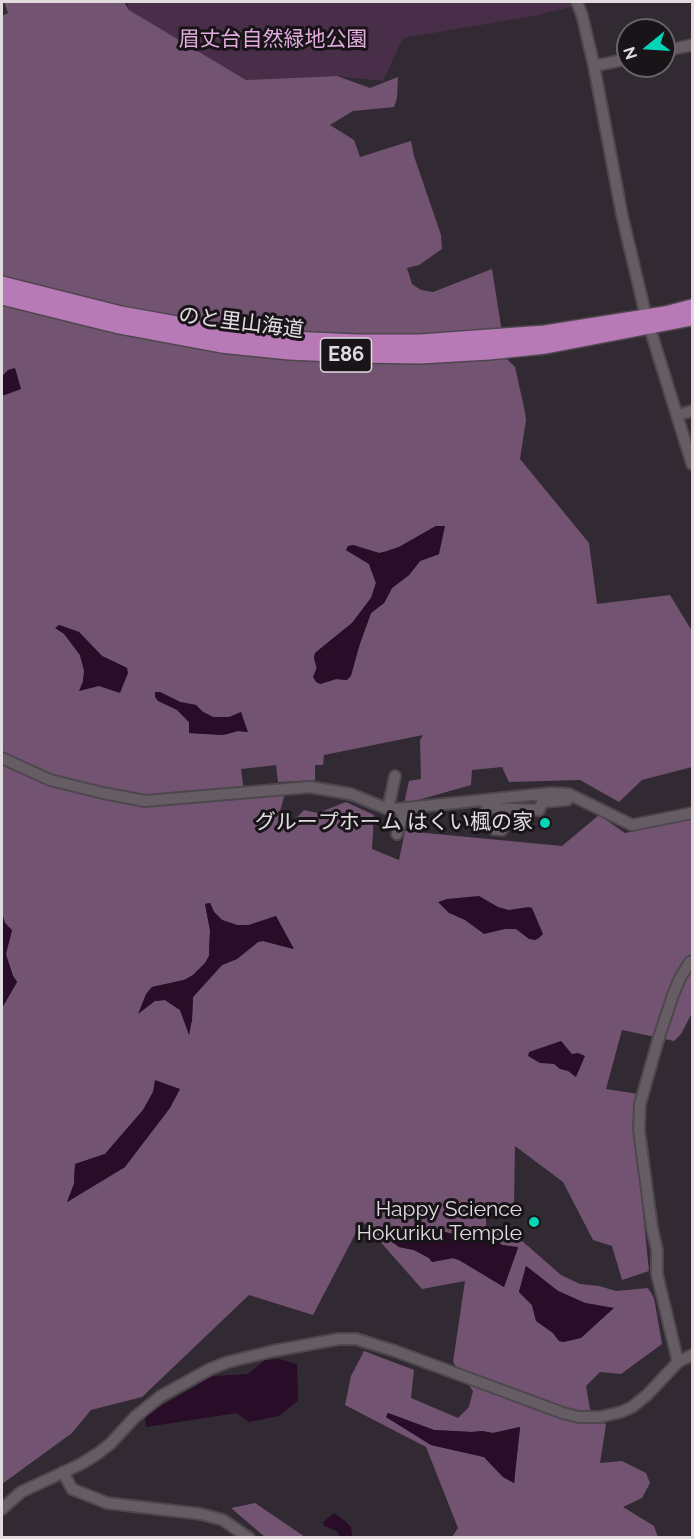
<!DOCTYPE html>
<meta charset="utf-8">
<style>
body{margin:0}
#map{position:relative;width:694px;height:1539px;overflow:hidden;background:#322a32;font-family:Raleway,sans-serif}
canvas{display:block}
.frame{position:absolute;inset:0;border:3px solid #e1dbe0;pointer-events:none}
.north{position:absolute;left:616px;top:18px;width:60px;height:60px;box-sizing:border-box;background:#181417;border:2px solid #686467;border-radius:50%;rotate:252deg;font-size:16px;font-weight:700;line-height:24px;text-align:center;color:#e1dbe0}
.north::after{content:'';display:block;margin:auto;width:21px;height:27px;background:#03d5b6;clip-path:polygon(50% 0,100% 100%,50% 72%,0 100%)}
</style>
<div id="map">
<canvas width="694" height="1539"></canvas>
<div class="frame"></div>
<div class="north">N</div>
</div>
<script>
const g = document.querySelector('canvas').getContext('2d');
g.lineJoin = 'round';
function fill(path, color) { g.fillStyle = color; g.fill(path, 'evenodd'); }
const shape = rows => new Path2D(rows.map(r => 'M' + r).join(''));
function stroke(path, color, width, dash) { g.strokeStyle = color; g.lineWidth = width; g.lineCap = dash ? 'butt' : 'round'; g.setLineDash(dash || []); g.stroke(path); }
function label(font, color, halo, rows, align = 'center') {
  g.font = font + ' Raleway,"Noto Sans JP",sans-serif'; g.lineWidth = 6; g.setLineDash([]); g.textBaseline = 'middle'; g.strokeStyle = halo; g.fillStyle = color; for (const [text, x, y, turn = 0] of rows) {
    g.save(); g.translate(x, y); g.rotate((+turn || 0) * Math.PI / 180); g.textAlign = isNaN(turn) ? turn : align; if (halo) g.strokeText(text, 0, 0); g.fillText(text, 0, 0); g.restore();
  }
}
fill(shape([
 [127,2,590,2,534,16,403,38,383,81,337,76,246,80,129,10]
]), '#482e48');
fill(shape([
 [4,2,124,2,129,10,246,80,337,76,370,88,398,77,397,98,394,107,353,111,330,125,354,140,360,157,411,141,414,156,441,235,442,249,419,265,407,268,412,284,421,290,433,292,492,269,506,358,515,367,525,412,526,420,520,459,589,543,597,604,670,595,692,631,692,767,642,780,619,802,580,780,509,782,502,767,472,770,471,785,404,804,409,781,421,779,420,740,423,735,324,755,323,765,315,765,315,780,278,782,276,765,241,769,245,799,285,793,279,815,292,822,304,810,318,813,346,802,374,815,372,849,399,860,405,831,562,846,599,815,625,833,692,819,692,1013,681,1034,674,1041,622,1030,606,1089,638,1094,637,1153,649,1271,622,1280,612,1246,593,1240,563,1182,515,1146,514,1203,486,1211,486,1229,521,1240,561,1275,580,1284,599,1286,616,1291,648,1288,654,1298,662,1344,621,1374,600,1372,586,1386,590,1409,606,1425,600,1463,622,1461,646,1473,650,1483,642,1498,623,1507,654,1526,658,1537,452,1537,458,1528,426,1447,345,1405,351,1376,364,1351,414,1370,411,1398,458,1418,469,1407,473,1391,453,1362,465,1281,422,1289,362,1221,313,1315,249,1295,142,1397,91,1410,72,1433,2,1484,2,1008,17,982,13,976,5,954,12,931,5,923,2,914,2,16,8,13],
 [436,526,439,554,420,561,409,575,392,588,384,603,371,613,347,680,336,679,320,684,314,658,315,653,352,623,371,598,376,583,369,564,346,550,353,545,379,553,384,552,399,547],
 [59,625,79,632,102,656,127,668,83,681,85,671,80,655],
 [160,692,180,702,196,705,203,712,213,717,229,717,248,732,238,731,223,735,189,733,189,722],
 [210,903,214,912,222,920,237,925,249,925,276,916,293,949,263,941,258,942,237,959,222,965,193,997,192,1019,189,1034,180,1010,165,1000,155,1001,152,987,184,980,193,975,205,963,209,956,210,930,205,904],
 [153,1092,125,1167,67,1202,74,1184,75,1164,105,1154,143,1110],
 [391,1226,411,1235,431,1228,456,1235,493,1238,502,1245,518,1248,504,1287,459,1260,453,1258,432,1262,429,1258,414,1250,399,1247],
 [526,1266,558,1291,585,1303,613,1308,564,1342,559,1341,553,1333,536,1320,532,1305,519,1292],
 [388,1413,434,1430,472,1432,482,1431,493,1433,520,1427,514,1483,503,1477,484,1457,431,1445,386,1417],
 [255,1503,305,1537,265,1537,231,1508]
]), '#735372');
fill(shape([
 [15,368,21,389,2,396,2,376,8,370],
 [436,526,445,526,439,554,420,561,409,575,392,588,384,603,371,613,360,643,351,676,347,680,336,679,320,684,316,682,313,677,317,667,314,658,315,653,352,623,371,598,376,583,369,564,346,550,348,546,353,545,379,553,384,552,399,547],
 [59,625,79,632,102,656,127,668,128,673,120,693,99,686,79,691,83,681,84,671,80,655,64,634,55,628],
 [155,692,160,692,180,702,196,705,203,712,213,717,229,717,241,712,248,732,238,731,223,735,189,733,189,722,177,710,158,701,155,697],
 [479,896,498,907,509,910,529,907,532,908,543,934,539,938,535,940,529,939,516,929,505,929,484,934,465,920,449,913,438,902,447,899],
 [210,903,214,912,222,920,237,925,249,925,276,916,294,949,263,941,258,942,237,959,222,965,193,997,192,1019,189,1035,180,1010,165,1000,155,1001,138,1014,146,994,152,987,184,980,193,975,205,963,209,956,210,930,205,904],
 [2,914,5,923,12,930,6,954,13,976,17,982,2,1008],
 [561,1041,572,1054,578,1053,585,1056,576,1077,568,1071,560,1069,554,1064,540,1063,528,1056,529,1052],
 [155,1080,180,1089,170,1108,125,1167,67,1202,74,1184,75,1164,105,1154,143,1110,153,1092],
 [385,1225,411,1235,431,1228,456,1235,493,1238,502,1245,518,1247,504,1287,459,1260,453,1258,432,1262,429,1258,414,1250,399,1247,389,1240,381,1228],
 [526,1266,558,1291,585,1303,614,1308,581,1338,564,1342,559,1341,553,1333,536,1321,532,1305,519,1292],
 [279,1359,297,1364,298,1401,279,1416,249,1422,237,1413,146,1427,145,1415,213,1376,248,1374,265,1360],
 [388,1413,434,1430,472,1432,482,1431,493,1433,520,1427,514,1483,503,1477,484,1457,431,1445,386,1417],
 [334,1513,346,1522,351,1527,352,1537,340,1537,337,1531,324,1526,323,1522]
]), '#280c28');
const minor = shape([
 [577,2,582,15,594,66,622,215,644,308],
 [664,51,692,45],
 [594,66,628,59],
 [652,335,692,464],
 [677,415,692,411],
 [2,758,50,780,103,793,145,801,310,787,351,794,385,808,397,809,551,793,569,794,632,825,692,813],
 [487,803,486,814,489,823,494,829,502,830],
 [487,808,539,810,542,802,567,800],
 [388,809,395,776],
 [397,834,404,810],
 [678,1362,657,1274,657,1250,652,1228,639,1130,640,1104,659,1037,673,995,680,978,690,962,692,961],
 [63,1472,72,1489,107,1503,201,1514,223,1520,249,1538],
 [2,1509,21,1492,81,1464,97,1454,110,1444,135,1417,161,1396,210,1369,228,1362,273,1351,339,1339,356,1339,395,1351,563,1413,579,1417,600,1417,621,1412,632,1407,647,1395,678,1362,692,1355]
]);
const highway = shape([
 [2,284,121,314,221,332,289,339,357,342,420,342,545,333,665,314,692,307],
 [2,297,119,326,221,345,289,352,356,355,420,356,489,352,546,346,692,318]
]);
stroke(minor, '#4e474d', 14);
stroke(highway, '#4e474d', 18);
stroke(minor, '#655c64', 10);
stroke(highway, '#b879b7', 15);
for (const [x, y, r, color] of [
 [545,823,6,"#03d5b6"],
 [534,1222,6,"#03d5b6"]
]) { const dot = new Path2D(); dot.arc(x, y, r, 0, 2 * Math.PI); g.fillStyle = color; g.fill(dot); stroke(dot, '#181417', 2); }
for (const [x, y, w] of [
 [346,355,51]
]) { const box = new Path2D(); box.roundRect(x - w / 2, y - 17, w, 34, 4.5); g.fillStyle = '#181417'; g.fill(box); stroke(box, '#e1dbe0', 1.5); }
label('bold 20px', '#e1dbe0', null, [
 ["E86",346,355]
]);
label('21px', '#e1abdf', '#181417', [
 ["眉丈台自然緑地公園",273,40]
]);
label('21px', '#e1dbe0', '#181417', [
 ["のと里山海道",241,323,7]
]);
label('21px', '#e1dbe0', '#181417', [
 ["グループホーム はくい楓の家",533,823],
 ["Happy Science",522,1210],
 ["Hokuriku Temple",522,1234]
], 'right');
</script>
